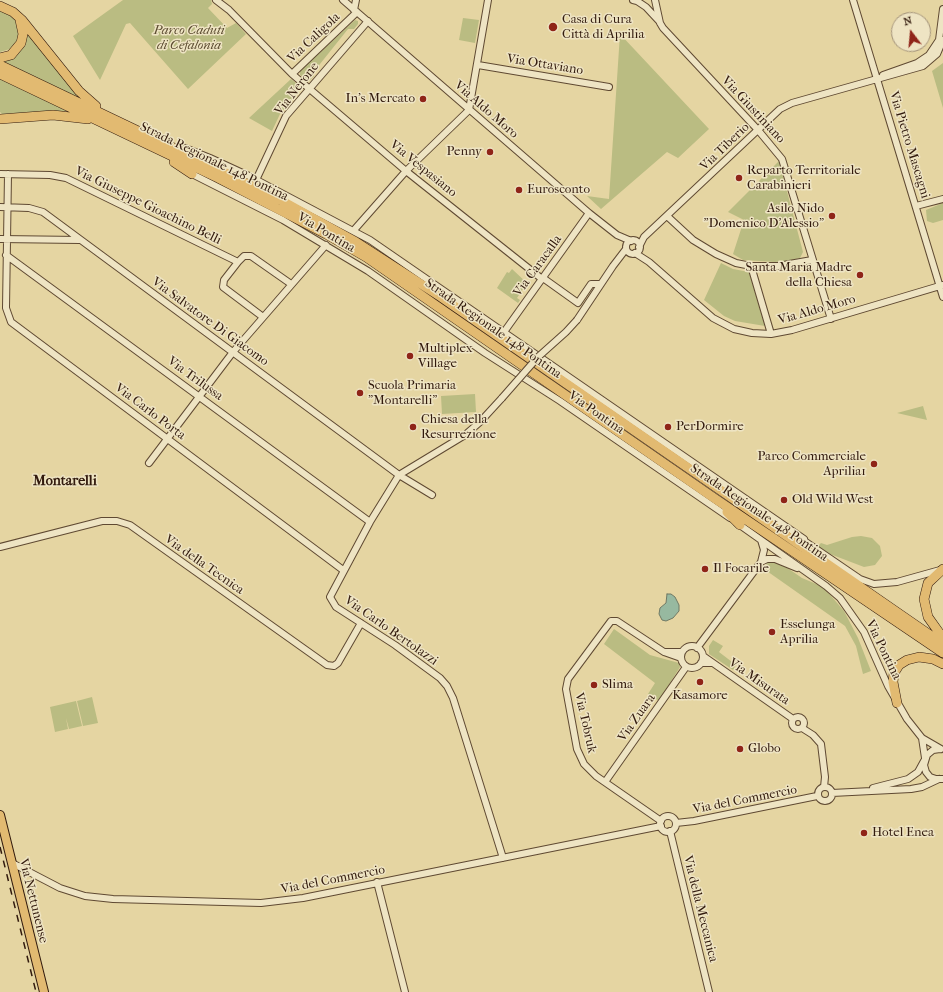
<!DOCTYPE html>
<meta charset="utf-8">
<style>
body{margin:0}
#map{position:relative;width:943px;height:992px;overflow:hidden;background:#e5d5a2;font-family:"IM FELL French Canon",serif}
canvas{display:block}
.north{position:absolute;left:891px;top:12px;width:40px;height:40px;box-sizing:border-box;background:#eee4c3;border:1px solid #a3937a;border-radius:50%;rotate:344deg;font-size:11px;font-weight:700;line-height:16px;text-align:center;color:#321a0d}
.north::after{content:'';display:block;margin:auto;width:14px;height:18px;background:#8f2418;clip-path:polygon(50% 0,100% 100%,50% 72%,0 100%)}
</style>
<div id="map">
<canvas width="943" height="992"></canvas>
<div class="north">N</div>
</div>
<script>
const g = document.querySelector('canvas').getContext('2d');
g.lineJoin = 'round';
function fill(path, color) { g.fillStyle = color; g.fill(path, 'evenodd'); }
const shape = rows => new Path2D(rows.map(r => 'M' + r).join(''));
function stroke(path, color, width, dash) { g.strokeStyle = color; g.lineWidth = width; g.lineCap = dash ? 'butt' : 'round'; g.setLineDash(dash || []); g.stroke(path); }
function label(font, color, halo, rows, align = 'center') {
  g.font = font + ' "IM FELL French Canon",serif'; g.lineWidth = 3; g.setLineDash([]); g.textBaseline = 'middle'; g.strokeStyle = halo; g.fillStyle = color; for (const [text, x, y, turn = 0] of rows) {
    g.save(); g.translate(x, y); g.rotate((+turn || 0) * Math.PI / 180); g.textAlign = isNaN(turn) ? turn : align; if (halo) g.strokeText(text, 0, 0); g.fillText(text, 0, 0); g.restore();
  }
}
fill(shape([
 [123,0,211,0,212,4,208,8,227,28,236,23,246,34,188,89,130,23,126,24,100,80,73,36],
 [0,9,16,18,19,39,10,49,0,52],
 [463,18,479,20,475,43,459,40],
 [355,20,358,21,358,24,354,29,348,29,312,74,314,76,309,81,300,75,300,71],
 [27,30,79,96,79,98,0,61,21,50,24,46],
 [620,34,709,129,678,158,667,152,601,209,587,196,609,199],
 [943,63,943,108,932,71],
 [0,76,73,111,2,114,0,112],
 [291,79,300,86,300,90,280,114,272,131,249,118],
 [779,161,803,252,800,258,789,261,775,262,743,260,733,254,744,220,728,212],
 [943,203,943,220,933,223,927,221,926,210],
 [721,263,733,269,749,272,765,326,735,321,724,316,704,300],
 [512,269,527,283,517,298,520,300,518,303,497,288,507,272,509,273],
 [475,394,476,412,442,414,441,396],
 [923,406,927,420,897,413],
 [861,536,872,538,880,546,882,556,875,565,864,567,830,554,818,546,821,543,827,545,852,537],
 [774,561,780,563,802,578,821,586,826,590,844,611,858,638,871,671,863,674,856,646,845,626,764,569,767,563],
 [614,629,650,655,679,663,680,667,659,701,648,694,655,683,604,644],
 [713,640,723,646,719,652,736,665,733,670,709,654,709,646],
 [92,697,98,723,83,726,77,701],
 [76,701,82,726,69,729,66,718,68,729,55,732,50,707]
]), '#babc82');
const water = shape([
 [667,594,671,594,675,597,679,605,679,611,673,618,666,621,662,620,659,614,660,608,666,603,667,594]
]);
fill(water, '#97b9a0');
stroke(water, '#6f7965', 1);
const minor = shape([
 [216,0,229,10,292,74,357,12],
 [343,0,589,213,617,235,631,241],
 [633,0,637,1,646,7,659,21],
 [655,0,660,23,663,28,758,130,782,159,831,319],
 [853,0,943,297],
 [354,10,356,0],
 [478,65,609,87],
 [292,74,406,171,542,279],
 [883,75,917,63,929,55,939,40,943,9],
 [185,148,210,158,249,176,370,240,804,539],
 [0,174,50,175,66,178,238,262],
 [8,174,6,308,11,322,343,570],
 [192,174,283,220,368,271,485,353,560,401,730,518],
 [256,180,286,116,368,21],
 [916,206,943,199],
 [0,207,29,208,43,212,399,475,432,495],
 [667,216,693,240,716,254,736,263,751,266,778,266,812,260],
 [354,230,406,171,469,110,488,0],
 [0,239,80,240],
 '626 247a7 7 0 1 1 14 0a7 7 0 1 1-14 0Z',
 [639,247,644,237,780,109,792,103,923,66,937,54,943,40],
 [635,253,649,262,713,318,734,329,752,333,771,334,792,330,943,285],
 [6,255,370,522],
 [751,266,771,334],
 [543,278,578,303,591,284,600,284],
 [263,317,223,287,224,280,238,262,244,256,251,256,291,284],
 [577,320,613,266,626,249],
 [504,332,589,213],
 [502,398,480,422,465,435,399,475,370,522,330,597,336,607,395,645,440,678,447,686,453,698,503,858],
 [149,463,233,352,326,245],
 [737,523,826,586,840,598,864,632,888,686,907,719,922,738,941,749],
 [800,538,860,579,874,584,897,582,940,570],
 [761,540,764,550,761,562,767,559,775,559,797,568],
 [0,547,102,521,117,521,130,525,327,665,334,666,338,663,361,623],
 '681 657a11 11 0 1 1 22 0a11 11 0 1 1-22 0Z',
 [697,648,761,562],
 [681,658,664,652,682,652],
 [701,663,713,663,703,656],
 [713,663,793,719],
 '792 723a6 6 0 1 1 12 0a6 6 0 1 1-12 0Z',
 [802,728,813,735,821,744,825,777,824,787],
 [922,738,925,758],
 [940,749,933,750,927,755,924,765,926,772,930,777,936,779,943,779],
 [605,782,686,667],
 '818 794a7 7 0 1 1 14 0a7 7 0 1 1-14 0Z',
 [873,788,908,779,918,772,924,761],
 [832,793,911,789,922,787,939,779],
 '660 824a8 8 0 1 1 16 0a8 8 0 1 1-16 0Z',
 [661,821,596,776,584,764,577,749,566,689,568,679,611,621,617,621,664,652],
 [676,823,694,821,817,796],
 [670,831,709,992],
 [12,863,60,888,85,896,113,899,261,903,303,898,661,826],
 [377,882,405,992]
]);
const major = shape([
 [0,815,44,992]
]);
const highway = shape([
 [0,6,13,12,22,20,79,91,96,106],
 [0,58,11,55,21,43,23,34,20,20],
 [0,65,222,171,282,201,356,242,441,297,943,644],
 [0,74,218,178,326,234,366,257,714,498,943,653],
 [0,119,53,115,88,119],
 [174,162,192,174],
 [727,512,740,525],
 [943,569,928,583,924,599,928,617,943,638],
 [897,703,893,682,894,673,899,665,907,660,919,657,933,659,943,664]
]);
stroke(minor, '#5f4932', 8);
stroke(major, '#321a0d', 10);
stroke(highway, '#321a0d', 10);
stroke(minor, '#eee4c3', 6);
stroke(major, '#e2ba71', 8);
stroke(highway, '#e2ba71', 9);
stroke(shape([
 [0,847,36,992]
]), '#321a0d', 1.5, [7, 7]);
const minorBridge = shape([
 [502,398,538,357,566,332,577,320]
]);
stroke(minorBridge, '#5f4932', 8, []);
stroke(minorBridge, '#eee4c3', 6);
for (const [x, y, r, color] of [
 [553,27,5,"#8f2418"],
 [423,99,4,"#8f2418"],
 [490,152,4,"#8f2418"],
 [739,178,4,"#8f2418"],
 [519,190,4,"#8f2418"],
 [832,216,4,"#8f2418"],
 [860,275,4,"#8f2418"],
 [410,356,4,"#8f2418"],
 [360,393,4,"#8f2418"],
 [413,427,4,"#8f2418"],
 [668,427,4,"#8f2418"],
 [874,464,4,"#8f2418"],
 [784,500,4,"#8f2418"],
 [705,569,4,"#8f2418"],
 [772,632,4,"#8f2418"],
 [700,682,4,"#8f2418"],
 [594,685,4,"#8f2418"],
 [740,749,4,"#8f2418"],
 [864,833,4,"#8f2418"]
]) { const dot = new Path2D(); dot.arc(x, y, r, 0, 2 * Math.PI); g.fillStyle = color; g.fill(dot); stroke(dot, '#eee4c3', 1.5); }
label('13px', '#321a0d', '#eee4c3', [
 ["Casa di Cura",562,20],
 ["Città di Aprilia",562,35],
 ["In's Mercato",415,99,"right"],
 ["Penny",482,152,"right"],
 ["Reparto Territoriale",747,171],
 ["Carabinieri",747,186],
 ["Eurosconto",527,190],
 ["Asilo Nido",824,209,"right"],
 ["\"Domenico D'Alessio\"",824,224,"right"],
 ["Santa Maria Madre",852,268,"right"],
 ["della Chiesa",852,283,"right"],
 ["Multiplex",418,349],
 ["Village",418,364],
 ["Scuola Primaria",368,386],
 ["\"Montarelli\"",368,401],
 ["Chiesa della",421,420],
 ["Resurrezione",421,435],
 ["PerDormire",676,427],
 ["Parco Commerciale",866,457,"right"],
 ["Aprilia1",866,472,"right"],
 ["Old Wild West",792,500],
 ["Il Focarile",713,569],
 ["Esselunga",780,625],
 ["Aprilia",780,640],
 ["Slima",602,685],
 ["Kasamore",700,696,"center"],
 ["Globo",748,749],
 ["Hotel Enea",872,833]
], 'left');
label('italic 13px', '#5b4b30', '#eee4c3', [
 ["Parco Caduti",189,31],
 ["di Cefalonia",189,46]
]);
label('13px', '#321a0d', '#eee4c3', [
 ["Via Caligola",314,38,-43],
 ["Via Ottaviano",545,65,9],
 ["Via Nerone",297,89,-52],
 ["Via Aldo Moro",486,110,41],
 ["Via Giustiniano",753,110,47],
 ["Via Pietro Mascagni",909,145,73],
 ["Via Tiberio",725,147,-44],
 ["Strada Regionale 148 Pontina",214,162,26],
 ["Via Vespasiano",423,169,39],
 ["Via Giuseppe Gioachino Belli",148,206,26],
 ["Via Pontina",326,233,31],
 ["Via Caracalla",538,266,-54],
 ["Via Aldo Moro",817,310,-16],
 ["Via Salvatore Di Giacomo",210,322,36],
 ["Strada Regionale 148 Pontina",493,329,35],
 ["Via Trilussa",195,379,36],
 ["Via Carlo Porta",150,412,37],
 ["Via Pontina",596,413,35],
 ["Strada Regionale 148 Pontina",759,513,34],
 ["Via della Tecnica",204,565,35],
 ["Via Carlo Bertolazzi",391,631,35],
 ["Via Pontina",883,650,64],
 ["Via Misurata",759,682,35],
 ["Via Zuara",637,718,-55],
 ["Via Tobruk",585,723,77],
 ["Via del Commercio",745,800,-11],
 ["Via del Commercio",333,880,-11],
 ["Via Nettunense",33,901,76],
 ["Via della Meccanica",700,909,76]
]);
label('bold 14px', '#321a0d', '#eee4c3', [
 ["Montarelli",65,482]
]);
</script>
